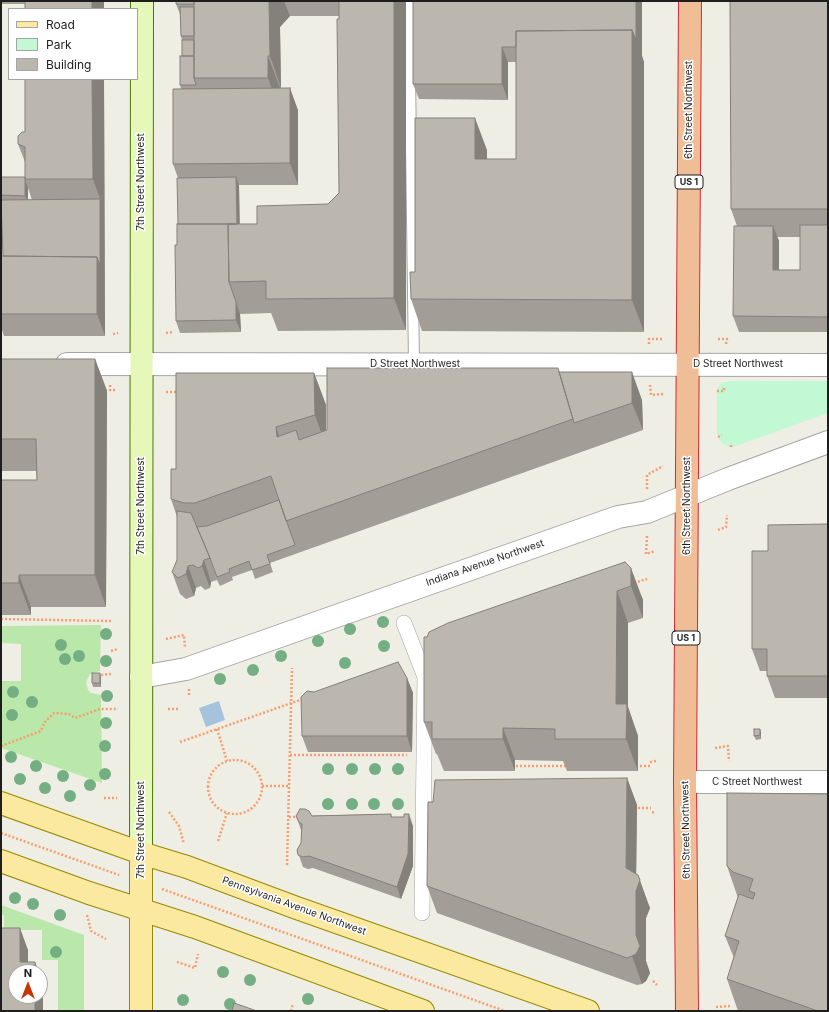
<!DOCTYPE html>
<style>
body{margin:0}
#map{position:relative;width:829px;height:1012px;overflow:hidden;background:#efeee4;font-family:Inter,sans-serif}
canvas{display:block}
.frame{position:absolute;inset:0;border:2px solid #1e1e1e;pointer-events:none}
.legend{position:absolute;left:8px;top:8px;width:130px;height:72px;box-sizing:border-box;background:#fff;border:1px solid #a5a5a5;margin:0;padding:5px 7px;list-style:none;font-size:12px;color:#1e1e1e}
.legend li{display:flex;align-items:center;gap:8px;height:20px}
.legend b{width:20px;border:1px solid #a5a5a5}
.north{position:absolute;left:8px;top:964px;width:40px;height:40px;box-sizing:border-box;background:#fff;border:1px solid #a5a5a5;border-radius:50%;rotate:0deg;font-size:11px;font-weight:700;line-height:16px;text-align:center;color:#1e1e1e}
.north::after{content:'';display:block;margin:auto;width:14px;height:18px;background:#c83504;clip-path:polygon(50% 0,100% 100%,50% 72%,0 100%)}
</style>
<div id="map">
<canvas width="829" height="1012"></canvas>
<div class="frame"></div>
<ul class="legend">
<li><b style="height:5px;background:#fae99f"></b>Road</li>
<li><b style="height:11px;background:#c2f8d4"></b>Park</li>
<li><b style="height:11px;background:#bcb7ae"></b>Building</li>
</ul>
<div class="north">N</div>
</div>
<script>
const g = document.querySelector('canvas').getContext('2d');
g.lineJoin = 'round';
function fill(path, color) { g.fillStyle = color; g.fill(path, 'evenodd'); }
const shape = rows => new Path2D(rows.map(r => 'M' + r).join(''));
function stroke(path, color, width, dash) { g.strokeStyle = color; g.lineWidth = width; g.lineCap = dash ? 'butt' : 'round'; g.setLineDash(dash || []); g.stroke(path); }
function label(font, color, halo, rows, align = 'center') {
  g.font = font + ' Inter,sans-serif'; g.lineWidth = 3; g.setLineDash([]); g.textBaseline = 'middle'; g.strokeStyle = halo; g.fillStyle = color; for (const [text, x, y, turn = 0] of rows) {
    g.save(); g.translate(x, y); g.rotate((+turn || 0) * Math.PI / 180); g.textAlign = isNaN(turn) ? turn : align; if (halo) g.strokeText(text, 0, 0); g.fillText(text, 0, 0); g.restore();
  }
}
fill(shape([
 [101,625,100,671,90,674,86,682,88,690,91,693,101,695,102,783,1,748,1,681,21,681,21,644,1,643,1,626],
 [1,905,84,935,84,1011,58,1011,58,960,42,960,42,930,4,930,4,915,1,915]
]), '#bae8ab');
fill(shape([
 [731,381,828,381,828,413,733,447,725,445,720,441,717,434,717,389,721,383]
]), '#c2f8d4');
fill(shape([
 [219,701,225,720,206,727,199,708]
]), '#a6c2dc');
const service = shape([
 [409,1,414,364]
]);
const pedestrian = shape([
 [404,623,425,677,422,913]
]);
const tertiary = shape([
 [67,364,828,365],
 [141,677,186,669,618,517,647,512,728,479,828,442],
 [685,782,828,782]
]);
const secondary = shape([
 [141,853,142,1]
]);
const primary = shape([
 [1,803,141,853,187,867,294,907,588,1011],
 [141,853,141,1011],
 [1,861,89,893,195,927,423,1011]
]);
const trunk = shape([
 [687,1011,685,782,690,1]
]);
stroke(service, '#a5a5a5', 12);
stroke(pedestrian, '#a5a5a5', 16);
stroke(tertiary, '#a5a5a5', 24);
stroke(secondary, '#4d7407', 24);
stroke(primary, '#958903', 24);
stroke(trunk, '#d72838', 24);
stroke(shape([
 [166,333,174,332],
 [113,334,118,333],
 [718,339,727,339,726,344],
 [649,344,649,339,663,339],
 [110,385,110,390,117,390],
 [650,385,651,395,663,394],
 [717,391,724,391,724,386],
 [166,392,177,392,177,390],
 [718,437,722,435],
 [731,447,731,443],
 [647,489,647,475,663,466],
 [718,530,726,527,727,515],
 [647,536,646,554,655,551],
 [634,583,647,579],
 [1,619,111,621],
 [166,639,184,635,185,648],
 [111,651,118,649],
 [98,677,100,675,111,674],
 [189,689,189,696],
 [168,709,180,709],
 [217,729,227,761],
 [180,742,303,699],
 [1,746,41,731,44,723,54,713,69,714,75,718,100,709,118,709],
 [715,748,728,746,729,761],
 [290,755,407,755],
 '208 787a27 27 0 1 1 54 0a27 27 0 1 1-54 0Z',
 [650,762,656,761],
 [512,766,567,766],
 [636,766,650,766],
 [262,786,289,786],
 [104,798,117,798],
 [634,808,651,808],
 [169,812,179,826,184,844],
 [652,812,656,813],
 [289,817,298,817],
 [1,833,119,875],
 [218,841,227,813],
 [287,865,292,668],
 [162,889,505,1011],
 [87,915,91,931,106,939],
 [177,962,195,968,198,954],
 [653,981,657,985],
 [716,1007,730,1006],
 [291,1011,293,1004]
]), '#f79e6e', 2.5, [2, 2]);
stroke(service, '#fff', 10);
stroke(pedestrian, '#fff', 15);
stroke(tertiary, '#fff', 22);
stroke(secondary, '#e5f8b9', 22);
stroke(primary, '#fae99f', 22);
stroke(trunk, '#f0be96', 22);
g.fillStyle = '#73af82';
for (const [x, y] of [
 [383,622],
 [350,629],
 [106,634],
 [318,641],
 [61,645],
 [384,646],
 [79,656],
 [281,656],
 [65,659],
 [106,661],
 [345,663],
 [253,670],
 [220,679],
 [13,692],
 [107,696],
 [32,702],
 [12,715],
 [106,723],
 [105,746],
 [11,757],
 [36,766],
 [328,769],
 [352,769],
 [375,769],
 [398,769],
 [105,774],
 [63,776],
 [20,779],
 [90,785],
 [45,788],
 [70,796],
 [328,804],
 [352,804],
 [374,804],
 [398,804],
 [15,898],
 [33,904],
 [60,915],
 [56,952],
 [223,972],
 [250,980],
 [308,999],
 [183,1000],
 [230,1004]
]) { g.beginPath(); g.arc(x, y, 6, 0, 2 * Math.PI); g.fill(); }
fill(shape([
 [1,1,104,1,104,9,25,9,25,4,1,4],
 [176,1,406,1,406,330,278,331,271,313,240,314,241,332,180,333,176,321,177,245,178,224,178,178,173,164,181,89,180,85,182,56,182,40,181,36,180,14,176,4],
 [290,16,339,16,339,193,328,204,257,224,240,224,239,185,298,185,298,110,281,88,280,27],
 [413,1,642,1,642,56,644,62,644,332,422,331,411,299,415,272,487,150,487,159,516,159,516,62,508,62,508,100,419,99,413,84],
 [828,1,828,332,739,332,733,316,737,226,731,209],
 [777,237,800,237,800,270,779,270,779,241],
 [104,79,105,336,4,336,1,327,1,256,3,256,1,204,1,177,25,177,25,162,18,144,25,132],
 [28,188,32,200,28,200],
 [1,359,95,359,107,391,106,607,31,607,31,615,1,615,1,480,37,480,36,471,1,471],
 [559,372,642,400,643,430,270,563,273,572,255,579,252,570,232,577,233,580,220,586,217,580,211,582,210,588,205,590,201,586,196,588,194,596,186,599,180,594,172,572,177,560,177,517,171,499,176,469,314,373,326,405,326,430],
 [828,524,828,698,775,698,767,676,767,671,760,671,752,649,768,551],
 [625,562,643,600,643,618,628,623,628,707,638,736,638,771,567,771,563,761,515,760,515,771,444,771,437,754,436,754,424,722,427,637],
 [101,677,101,687,93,687,92,683],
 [407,678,413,693,412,752,308,752,302,736,314,692],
 [760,729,761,733,761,739,756,740,754,736],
 [627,778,637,805,636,874,638,875,648,903,650,908,646,918,646,961,650,973,646,981,642,984,637,985,437,913,427,886,433,802],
 [727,793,828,1011,738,1011,727,979,734,958,725,936,738,898,727,866],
 [391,814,392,817,413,826,413,866,401,899,313,868,308,869,303,867,297,850,301,843,301,830,296,816]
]), '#a29d96');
fill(shape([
 [92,1,104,1,104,9,92,9],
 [269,1,284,1,290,16,280,27,281,88,270,56],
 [394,1,406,1,406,330,394,298],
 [636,1,642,1,642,56,644,62,644,332,632,300,632,30],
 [502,47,508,62,508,100,502,84],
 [268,56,280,88,280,110,268,78],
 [92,79,104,79,105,336,97,314,97,257,100,199,93,179],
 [290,88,298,110,298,185,290,163],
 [475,118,487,150,487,191,475,159],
 [236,177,239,185,240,282,236,282],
 [25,180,28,188,28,204,25,196],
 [773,226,779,241,779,285,773,270],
 [236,302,240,314,241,332,236,320],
 [95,359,107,391,106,607,95,575],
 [632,372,642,400,643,430,632,403],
 [314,373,326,405,326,446,315,415],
 [276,427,287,459,277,437],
 [204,560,211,582,210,588,202,566],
 [188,566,196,588,194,596,186,574],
 [631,568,643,600,643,618,631,586],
 [19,575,31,607,31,615,19,583],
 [617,591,628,623,628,707,638,736,638,771,626,739,616,704],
 [100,673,101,677,101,687,100,683],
 [407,678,413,693,412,752,407,736],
 [503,728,515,760,515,771,503,739],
 [760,729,761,733,761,739,760,735],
 [627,778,637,805,636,890,638,875,648,903,650,908,646,918,646,961,650,973,646,981,642,984,632,956,626,868],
 [409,814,413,826,413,866,401,899,397,887],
 [20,928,28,950,28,972,20,962],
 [35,962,39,972,35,972],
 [40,976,43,984,43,1011,35,1011,35,996,40,996]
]), '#84807a');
const building = shape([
 [25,1,92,1,92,9,25,9,25,1],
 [176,1,194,1,194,4,176,4,176,1],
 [194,1,269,1,270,56,268,56,268,78,194,78,194,1],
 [339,1,394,1,394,298,266,299,266,281,229,282,228,224,257,224,257,206,328,204,339,193,337,19,339,19,339,1],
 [413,1,636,1,636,40,632,30,516,31,516,47,502,47,502,84,413,84,413,1],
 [730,1,828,1,828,209,731,209,730,1],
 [180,7,194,7,194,36,181,36,180,7],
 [632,30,632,300,411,299,410,272,415,272,415,118,475,118,475,159,516,159,516,31,632,30],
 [182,40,194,40,194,56,182,56,182,40],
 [180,56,194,56,194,78,196,85,180,85,180,56],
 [25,79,92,79,93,179,25,179,25,147,18,144,18,136,22,132,25,132,25,79],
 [290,88,290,163,173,164,173,89,290,88],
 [1,177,25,177,25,196,1,195,1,177],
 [236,177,237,224,178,224,177,178,236,177],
 [100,199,100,266,97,257,3,256,1,200,100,199],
 [177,224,236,224,228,224,229,282,236,302,236,320,176,321,175,245,177,245,177,224],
 [800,225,828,225,828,317,733,316,734,226,773,226,773,270,800,270,800,225],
 [1,256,97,257,97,314,1,314,1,256],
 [1,359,95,359,95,575,19,575,19,583,1,583,1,480,37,480,36,439,1,439,1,359],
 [327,368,558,368,573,419,286,521,271,476,195,503,184,503,171,499,171,469,176,469,176,373,314,373,315,415,276,427,277,437,296,430,299,440,327,430,327,368],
 [559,372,632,372,632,403,574,423,559,372],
 [279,500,295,545,267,555,270,564,252,570,249,561,229,569,230,572,217,577,210,558,197,527,207,526,279,500],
 [177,511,191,513,210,558,204,560,202,566,198,568,193,565,188,566,186,574,178,578,172,572,177,560,177,511],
 [828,524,828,676,767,676,767,649,752,649,752,551,768,551,768,525,828,524],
 [625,562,631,568,631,586,617,591,616,704,627,704,626,739,555,739,555,729,503,728,503,739,432,739,432,722,424,722,424,637,427,637,429,632,448,623,625,562],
 [398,662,407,678,407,736,302,736,301,697,307,691,314,692,398,662],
 [92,673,100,673,100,683,92,683,92,673],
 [754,729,760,729,760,735,754,736,754,729],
 [627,778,626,868,638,875,640,880,636,891,636,935,640,946,636,954,632,956,627,958,427,886,428,802,433,802,435,780,627,778],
 [727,793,828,794,828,1011,818,1011,727,979,739,941,725,936,739,894,753,899,755,893,749,891,753,879,733,872,727,866,727,793],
 [300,809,305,809,309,811,312,816,391,814,391,817,404,817,404,814,409,814,408,854,397,887,309,856,303,857,298,855,297,850,301,843,302,824,299,822,296,816,300,809],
 [1,928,20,928,20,962,35,962,35,972,16,972,16,996,35,996,35,1011,1,1011,1,928],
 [234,1003,257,1011,232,1011,234,1003]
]);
fill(building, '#bcb7ae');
stroke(building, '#84807a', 1);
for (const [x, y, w] of [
 [689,182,28],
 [686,638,28]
]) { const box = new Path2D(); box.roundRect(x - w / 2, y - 7, w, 14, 3); g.fillStyle = '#fff'; g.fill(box); stroke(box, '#1e1e1e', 1); }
label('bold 9px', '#1e1e1e', null, [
 ["US 1",689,182],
 ["US 1",686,638]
]);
label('10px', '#1e1e1e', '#fff', [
 ["6th Street Northwest",689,110,-90],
 ["7th Street Northwest",141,182,-90],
 ["D Street Northwest",415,364],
 ["D Street Northwest",738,364],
 ["7th Street Northwest",141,506,-90],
 ["6th Street Northwest",687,506,-90],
 ["Indiana Avenue Northwest",485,563,-19],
 ["C Street Northwest",757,782],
 ["7th Street Northwest",141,830,-90],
 ["6th Street Northwest",686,830,-91],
 ["Pennsylvania Avenue Northwest",294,906,20]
]);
</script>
